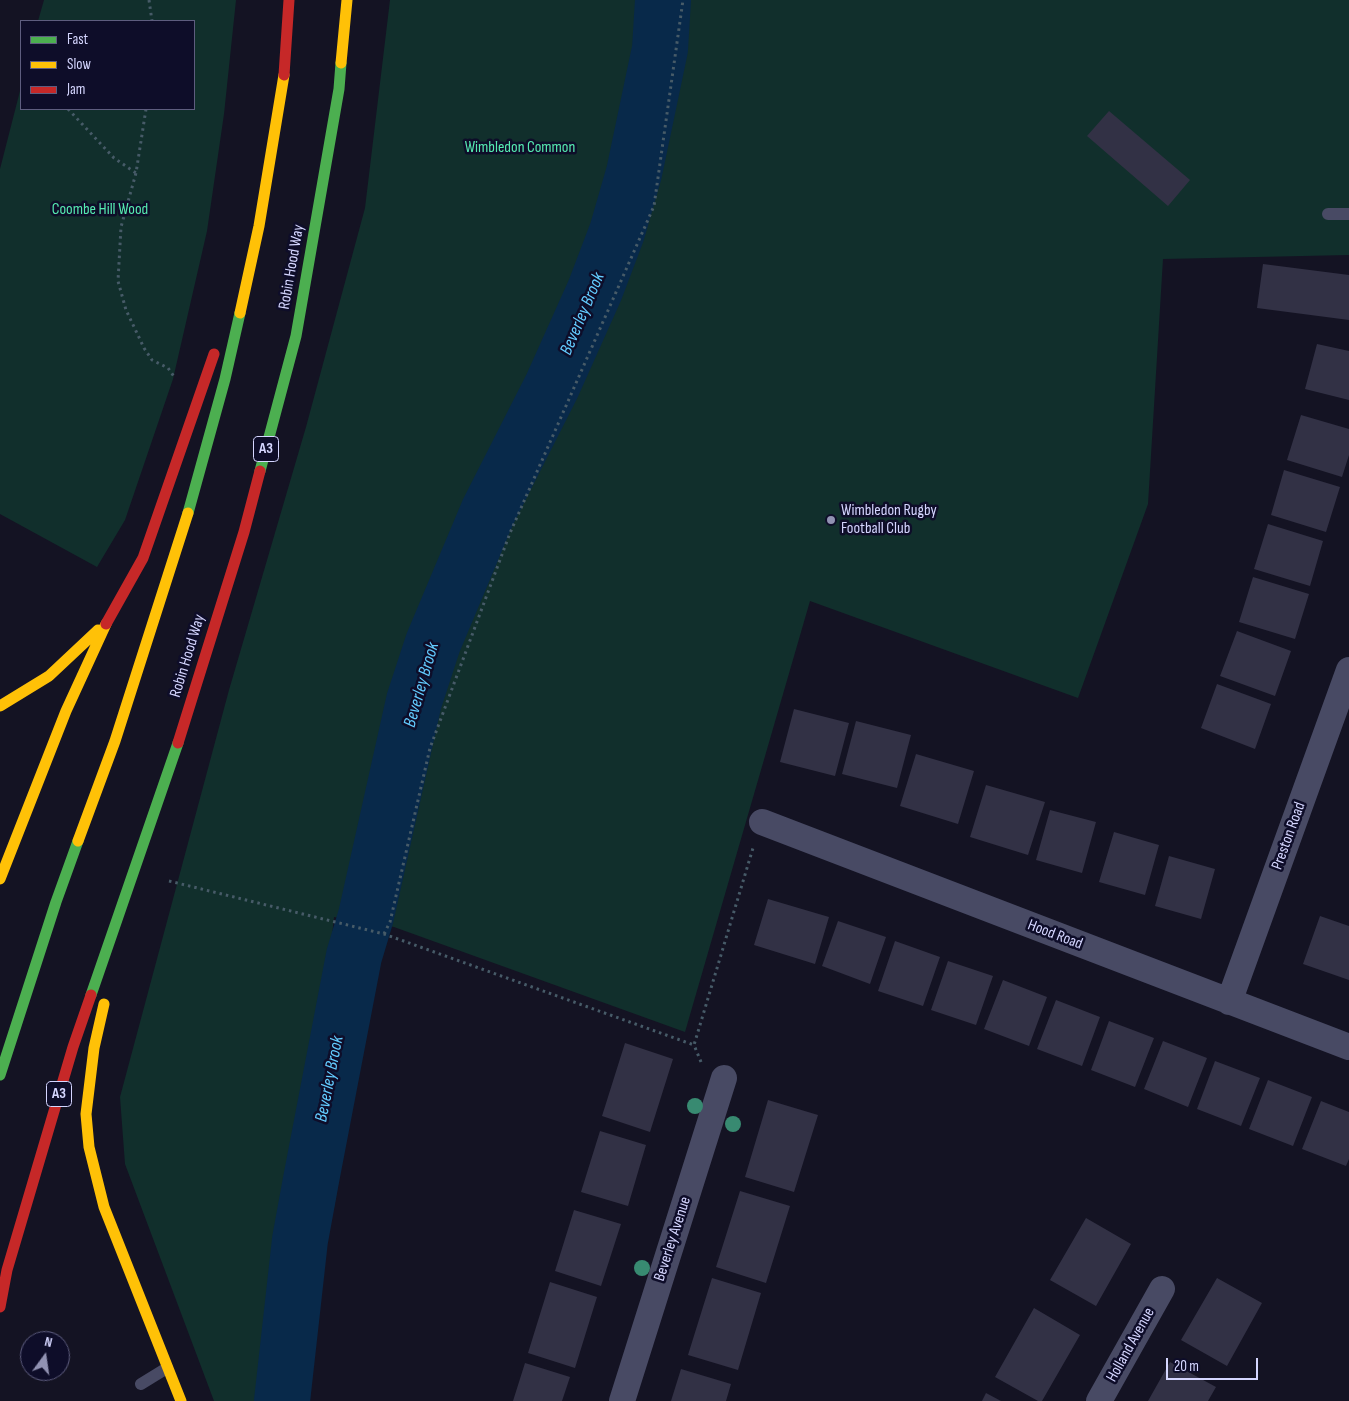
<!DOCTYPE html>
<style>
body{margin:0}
#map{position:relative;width:1349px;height:1401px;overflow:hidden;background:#141323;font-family:"Sofia Sans Condensed",sans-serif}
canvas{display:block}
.legend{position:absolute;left:20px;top:20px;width:175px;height:90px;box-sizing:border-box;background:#0e0d29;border:1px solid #5e5d7f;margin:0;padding:6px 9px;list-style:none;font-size:15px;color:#d5d6ff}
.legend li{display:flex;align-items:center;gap:10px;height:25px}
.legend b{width:25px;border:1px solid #5e5d7f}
.north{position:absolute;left:20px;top:1331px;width:50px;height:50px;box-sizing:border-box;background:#0e0d29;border:1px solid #5e5d7f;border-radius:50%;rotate:14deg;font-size:14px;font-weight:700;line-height:20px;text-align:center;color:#d5d6ff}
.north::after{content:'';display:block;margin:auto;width:18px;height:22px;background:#9192b2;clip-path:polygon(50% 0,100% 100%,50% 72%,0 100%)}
.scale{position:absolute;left:1166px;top:1358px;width:92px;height:22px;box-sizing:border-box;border:2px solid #d5d6ff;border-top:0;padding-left:6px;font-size:15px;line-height:18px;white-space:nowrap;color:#d5d6ff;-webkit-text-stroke:4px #0e0d29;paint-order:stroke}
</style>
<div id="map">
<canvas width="1349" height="1401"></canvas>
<ul class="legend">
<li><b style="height:6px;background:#4caf50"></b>Fast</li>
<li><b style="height:6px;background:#ffc107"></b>Slow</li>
<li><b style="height:6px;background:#c62828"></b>Jam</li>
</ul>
<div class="north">N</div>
<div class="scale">20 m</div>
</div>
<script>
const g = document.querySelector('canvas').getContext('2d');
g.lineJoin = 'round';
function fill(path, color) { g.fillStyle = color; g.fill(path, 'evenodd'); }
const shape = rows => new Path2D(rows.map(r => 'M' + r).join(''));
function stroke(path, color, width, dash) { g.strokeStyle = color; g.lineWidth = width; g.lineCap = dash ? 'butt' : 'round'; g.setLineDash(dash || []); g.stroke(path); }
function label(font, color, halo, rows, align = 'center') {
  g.font = font + ' "Sofia Sans Condensed",sans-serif'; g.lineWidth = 5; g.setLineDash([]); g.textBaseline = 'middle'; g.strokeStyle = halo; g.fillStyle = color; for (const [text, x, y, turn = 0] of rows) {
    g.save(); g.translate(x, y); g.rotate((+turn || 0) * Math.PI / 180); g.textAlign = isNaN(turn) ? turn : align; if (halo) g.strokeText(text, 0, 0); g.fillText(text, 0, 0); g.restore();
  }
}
fill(shape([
 [44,0,236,0,224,114,207,231,173,379,125,520,97,567,0,514,0,169,21,87,21,109,194,109,194,21,38,21],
 [390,0,1349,0,1349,255,1163,259,1148,504,1078,698,810,601,685,1032,394,927,334,917,332,936,381,949,334,1208,292,1201,263,1401,214,1401,125,1164,120,1097,229,690,306,427,365,208]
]), '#112f2c');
stroke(shape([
 [282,1401,300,1240,311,1180,354,956,366,916,414,701,433,643,488,512,552,386,595,290,617,232,634,173,660,49,663,0]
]), '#08294a', 56);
fill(shape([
 [1109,111,1190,180,1168,206,1087,136],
 [1263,264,1349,275,1349,320,1257,308],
 [1317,344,1349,351,1349,400,1305,389],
 [1301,415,1349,429,1349,455,1342,477,1287,460],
 [1284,470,1340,487,1326,532,1271,515],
 [1268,524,1323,541,1310,586,1254,569],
 [1253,577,1309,594,1295,639,1239,622],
 [1237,631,1291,651,1275,696,1220,676],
 [1217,684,1271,704,1255,749,1201,728],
 [794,709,849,723,835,776,780,762],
 [856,721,911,735,897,788,842,774],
 [916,754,974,771,958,824,900,806],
 [986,785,1045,802,1028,855,970,837],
 [1050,810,1096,822,1082,873,1036,860],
 [1114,832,1159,845,1145,895,1099,882],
 [1169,856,1215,869,1201,919,1155,906],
 [768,899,829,917,815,964,754,945],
 [1320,916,1349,926,1349,980,1303,964],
 [838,921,886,937,870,984,822,966],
 [895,941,940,957,923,1006,878,991],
 [948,961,993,976,976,1025,931,1010],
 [1003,980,1047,997,1029,1046,984,1029],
 [1056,1000,1100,1017,1082,1066,1037,1049],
 [1109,1021,1154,1038,1135,1087,1091,1070],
 [1163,1041,1207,1058,1188,1107,1144,1089],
 [625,1043,673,1059,650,1132,602,1116],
 [1215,1061,1260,1078,1241,1126,1197,1109],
 [1268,1080,1312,1097,1293,1146,1249,1129],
 [768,1100,818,1115,794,1192,745,1177],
 [1321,1101,1349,1112,1349,1159,1346,1166,1302,1149],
 [600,1131,646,1145,628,1206,581,1192],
 [740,1191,790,1206,766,1283,716,1267],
 [574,1210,621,1224,601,1286,555,1271],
 [1086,1218,1131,1244,1096,1306,1050,1280],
 [712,1278,761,1293,738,1370,688,1355],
 [1217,1278,1262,1303,1227,1366,1181,1340],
 [550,1282,597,1297,575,1368,528,1353],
 [1034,1308,1080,1335,1042,1401,1038,1401,995,1377],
 [1170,1362,1216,1387,1208,1401,1148,1401],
 [525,1363,570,1377,562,1401,513,1401],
 [681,1369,731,1384,726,1401,671,1401],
 [986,1393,1001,1401,982,1401]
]), '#323145');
stroke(shape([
 [149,0,152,21],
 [68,109,114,158,136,173],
 [146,109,136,173,121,227,118,281,126,310,144,348,152,360,168,368,175,378],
 [169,881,384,934,694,1045],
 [384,934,390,922,430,748,510,533,654,206,683,0],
 [701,1062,694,1045,753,848]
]), '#475b68', 3, [2.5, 4]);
stroke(shape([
 [1328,214,1349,214],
 [141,1384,167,1368]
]), '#484a64', 12);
stroke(shape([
 [762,822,1349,1047],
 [1229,1002,1349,670],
 [622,1401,724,1078],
 [1099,1401,1162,1289]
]), '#484a64', 26);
stroke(shape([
 [260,471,296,336,339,89,341,63],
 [188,513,225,379,240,313],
 [91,995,178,743],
 [0,1075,56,902,78,841]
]), '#4caf50', 11);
stroke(shape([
 [341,63,347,0],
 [240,313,259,226,284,75],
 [0,706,49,676,98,630],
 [78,841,115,741,188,513],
 [0,879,66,711,106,624],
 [104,1004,94,1048,86,1114,89,1147,104,1207,181,1401]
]), '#ffc107', 11);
stroke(shape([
 [284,75,289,0],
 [106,624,143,558,214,354],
 [178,743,244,532,260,471],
 [0,1307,7,1270,73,1047,91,995]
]), '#c62828', 11);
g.fillStyle = '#388a71';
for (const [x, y] of [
 [695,1106],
 [733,1124],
 [642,1268]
]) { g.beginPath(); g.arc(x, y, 8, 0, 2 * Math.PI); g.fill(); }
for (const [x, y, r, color] of [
 [831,520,5,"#9192b2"]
]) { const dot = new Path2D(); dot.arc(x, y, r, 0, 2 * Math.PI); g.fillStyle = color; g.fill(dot); stroke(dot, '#0e0d29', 2); }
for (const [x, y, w] of [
 [266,449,25],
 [59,1094,25]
]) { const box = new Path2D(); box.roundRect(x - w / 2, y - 12.5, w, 25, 4); g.fillStyle = '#0e0d29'; g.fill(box); stroke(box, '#d5d6ff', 1); }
label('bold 15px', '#d5d6ff', null, [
 ["A3",266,449],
 ["A3",59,1094]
]);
label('16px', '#56ebb1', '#0e0d29', [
 ["Wimbledon Common",520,148],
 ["Coombe Hill Wood",100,210]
]);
label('16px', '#d5d6ff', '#0e0d29', [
 ["Robin Hood Way",292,267,-80],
 ["Robin Hood Way",188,656,-73],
 ["Preston Road",1289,836,-70],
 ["Hood Road",1055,935,21],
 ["Beverley Avenue",673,1239,-72],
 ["Holland Avenue",1131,1345,-61]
]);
label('16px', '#d5d6ff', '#0e0d29', [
 ["Wimbledon Rugby",841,511],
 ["Football Club",841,529]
], 'left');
label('italic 18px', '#63ccff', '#0e0d29', [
 ["Beverley Brook",583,314,-67],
 ["Beverley Brook",422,685,-74],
 ["Beverley Brook",330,1079,-79]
]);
</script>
